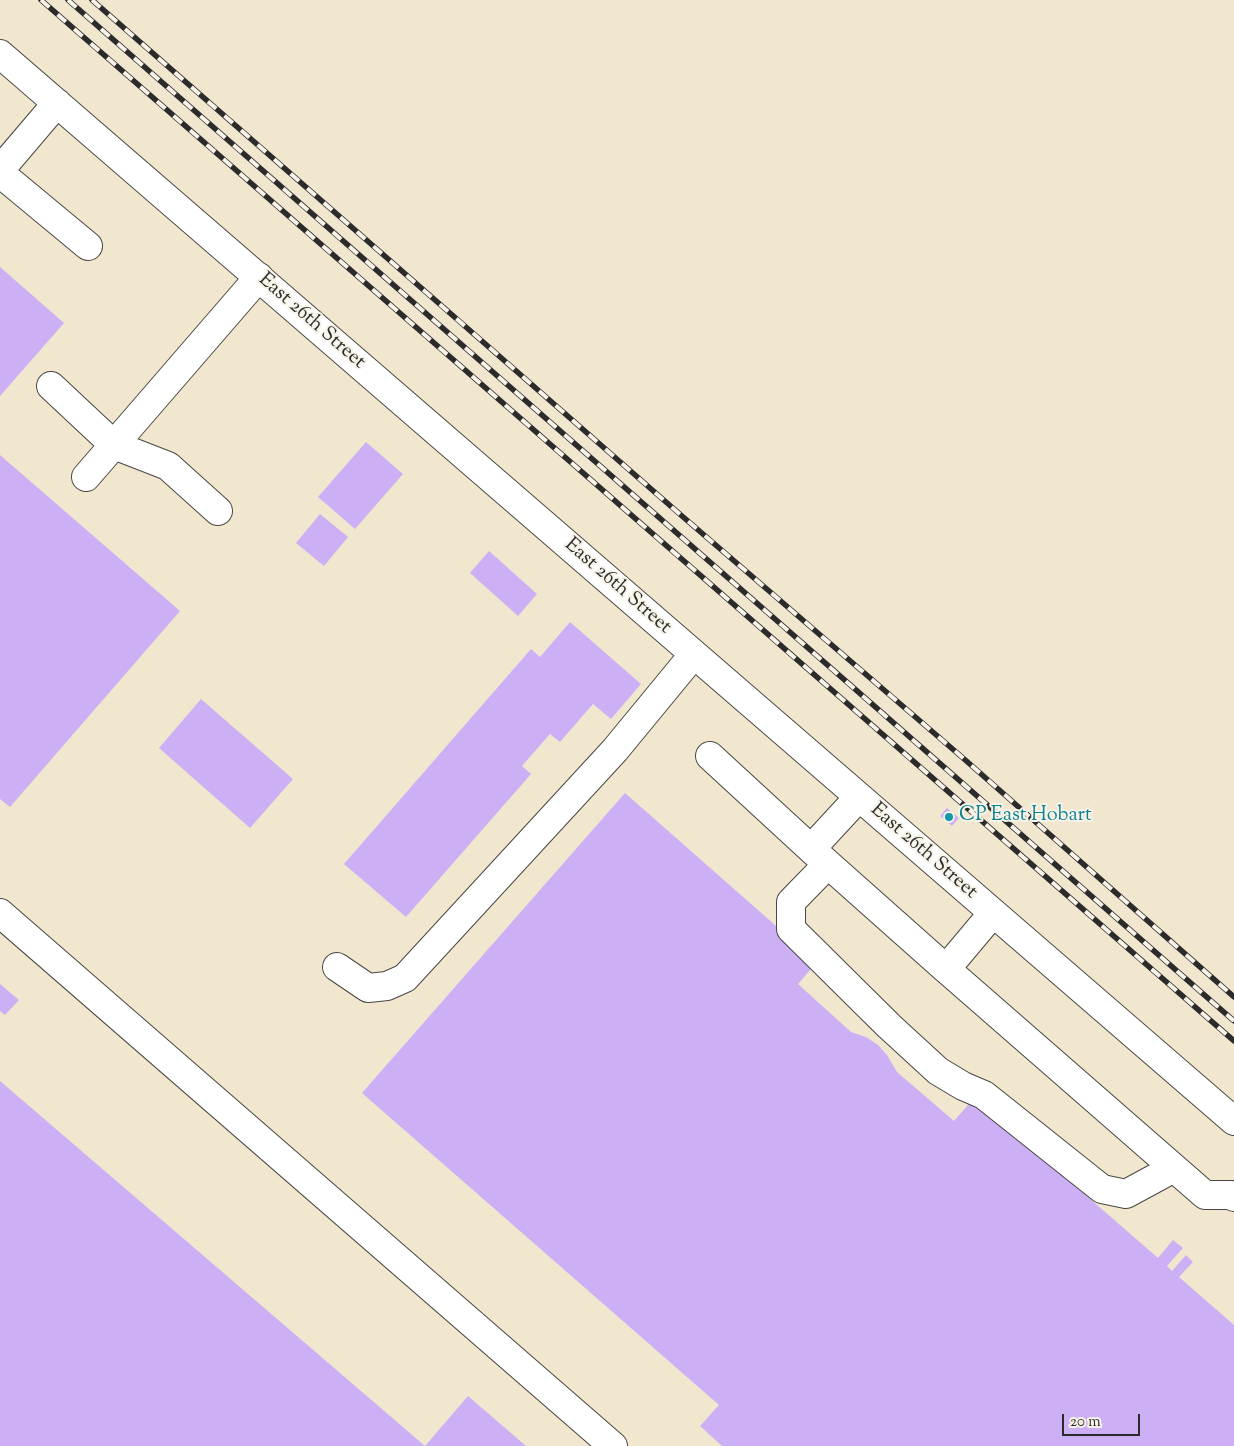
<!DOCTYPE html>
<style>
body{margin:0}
#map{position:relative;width:1234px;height:1446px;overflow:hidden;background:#f0e7ce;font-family:"Sorts Mill Goudy",serif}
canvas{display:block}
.scale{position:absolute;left:1062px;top:1414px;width:78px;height:22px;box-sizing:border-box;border:2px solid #2b2b2b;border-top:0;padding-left:6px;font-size:15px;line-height:18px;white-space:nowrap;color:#2b2b2b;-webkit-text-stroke:4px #f7f3e8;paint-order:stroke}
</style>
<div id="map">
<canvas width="1234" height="1446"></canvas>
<div class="scale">20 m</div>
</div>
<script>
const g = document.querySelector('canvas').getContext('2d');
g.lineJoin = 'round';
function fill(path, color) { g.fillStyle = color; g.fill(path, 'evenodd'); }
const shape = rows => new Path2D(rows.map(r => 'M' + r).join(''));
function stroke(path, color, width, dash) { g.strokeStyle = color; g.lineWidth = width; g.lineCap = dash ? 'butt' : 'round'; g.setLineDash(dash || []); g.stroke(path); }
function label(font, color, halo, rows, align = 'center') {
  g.font = font + ' "Sorts Mill Goudy",serif'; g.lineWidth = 4; g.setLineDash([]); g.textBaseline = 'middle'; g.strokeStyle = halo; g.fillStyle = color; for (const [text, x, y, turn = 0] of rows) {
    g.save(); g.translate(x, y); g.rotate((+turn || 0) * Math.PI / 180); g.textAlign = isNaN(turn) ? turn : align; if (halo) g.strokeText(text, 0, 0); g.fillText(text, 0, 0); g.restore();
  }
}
fill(shape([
 [0,267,64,323,0,396],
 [366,442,403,474,355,529,318,497],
 [0,455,180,611,10,807,0,799],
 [320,514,348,537,324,566,296,543],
 [489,551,537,594,518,616,470,573],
 [570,622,641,684,611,719,593,704,560,742,550,734,522,766,531,774,406,917,344,864,531,649,540,657],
 [201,699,293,779,250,828,159,748],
 [625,793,817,962,798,984,851,1032,866,1037,878,1045,887,1055,897,1072,954,1121,974,1098,1158,1258,1173,1240,1183,1248,1167,1266,1172,1271,1186,1255,1193,1262,1179,1277,1234,1325,1234,1446,722,1446,700,1426,719,1405,362,1093],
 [947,808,959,818,952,826,940,816],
 [0,984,19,1000,5,1015,0,1011],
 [0,1081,425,1446,0,1446],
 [468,1396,526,1446,425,1446]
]), '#cdaff6');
const minor = shape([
 [0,54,1234,1121],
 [0,170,57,103],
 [0,173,88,246],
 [51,386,114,445,168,466,218,511],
 [86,477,259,277],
 [710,756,811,849,859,797],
 [811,849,946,969,993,913],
 [828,864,791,902,791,929,889,1026,938,1071,963,1086,984,1095,1102,1189,1126,1194,1174,1168],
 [0,913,613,1446],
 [337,967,368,988,387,986,405,978,615,750,694,654],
 [946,969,1205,1195,1232,1195,1234,1197]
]);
stroke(minor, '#494743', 30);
stroke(minor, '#fff', 28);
const rail = shape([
 [41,0,1234,1041],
 [68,0,1234,1021],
 [92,0,682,516,963,758,1234,997]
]);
stroke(rail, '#2b2b2b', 5.5);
stroke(rail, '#f7f3e8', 4, [11]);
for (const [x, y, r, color] of [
 [949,817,5,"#0f9aa8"]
]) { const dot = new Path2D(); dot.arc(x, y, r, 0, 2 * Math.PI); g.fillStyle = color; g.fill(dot); stroke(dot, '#f7f3e8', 2); }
label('20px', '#2b2b2b', '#f7f3e8', [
 ["East 26th Street",311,322,41],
 ["East 26th Street",617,587,41],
 ["East 26th Street",923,852,41]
]);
label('20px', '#0d838f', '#f7f3e8', [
 ["CP East Hobart",959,817]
], 'left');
</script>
